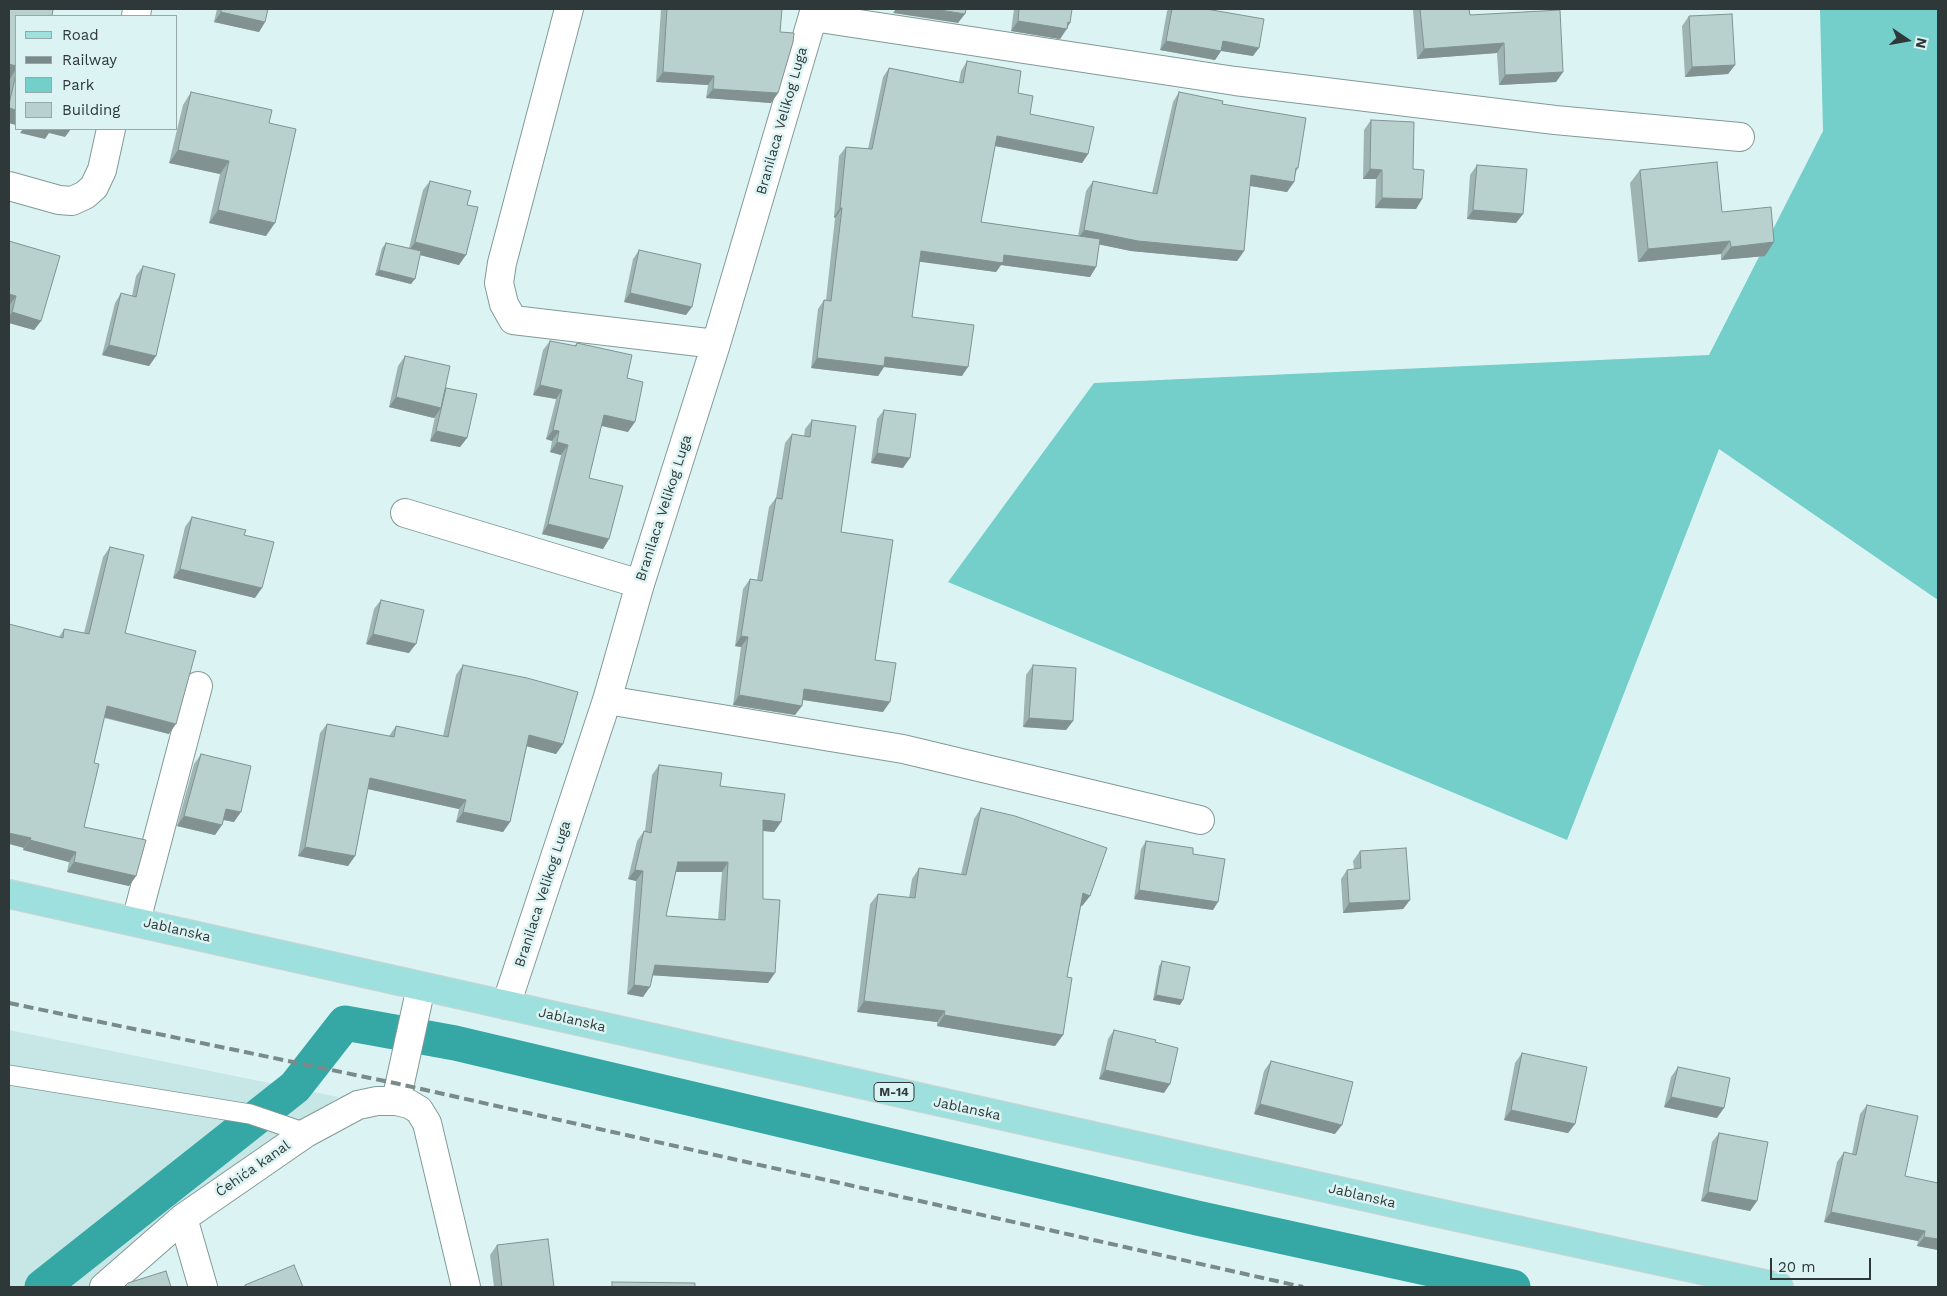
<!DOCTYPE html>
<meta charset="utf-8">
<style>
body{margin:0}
#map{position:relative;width:1947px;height:1296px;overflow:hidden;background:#dbf4f3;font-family:"Work Sans",sans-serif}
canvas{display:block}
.frame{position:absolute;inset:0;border:10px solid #2f3838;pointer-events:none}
.legend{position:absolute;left:15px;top:15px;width:162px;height:115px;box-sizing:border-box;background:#dbf4f3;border:1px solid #96a9a8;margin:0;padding:6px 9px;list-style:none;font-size:15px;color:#2f3838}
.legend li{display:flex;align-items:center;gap:10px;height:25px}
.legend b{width:25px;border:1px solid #96a9a8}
.north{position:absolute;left:1882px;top:15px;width:50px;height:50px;-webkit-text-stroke:4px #dbf4f3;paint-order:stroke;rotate:102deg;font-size:14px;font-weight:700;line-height:20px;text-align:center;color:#2f3838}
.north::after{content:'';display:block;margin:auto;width:18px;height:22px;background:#2f3838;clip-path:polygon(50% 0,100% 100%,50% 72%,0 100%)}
.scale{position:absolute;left:1770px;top:1258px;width:101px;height:22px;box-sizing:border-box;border:2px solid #2f3838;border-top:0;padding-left:6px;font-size:15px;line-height:18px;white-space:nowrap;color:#2f3838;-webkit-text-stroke:4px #dbf4f3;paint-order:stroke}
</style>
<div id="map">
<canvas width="1947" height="1296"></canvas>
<div class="frame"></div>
<ul class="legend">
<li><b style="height:6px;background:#9de0de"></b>Road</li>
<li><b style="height:6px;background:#7a8a89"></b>Railway</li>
<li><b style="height:14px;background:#74ceca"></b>Park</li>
<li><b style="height:14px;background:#b8d1cf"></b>Building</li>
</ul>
<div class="north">N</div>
<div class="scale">20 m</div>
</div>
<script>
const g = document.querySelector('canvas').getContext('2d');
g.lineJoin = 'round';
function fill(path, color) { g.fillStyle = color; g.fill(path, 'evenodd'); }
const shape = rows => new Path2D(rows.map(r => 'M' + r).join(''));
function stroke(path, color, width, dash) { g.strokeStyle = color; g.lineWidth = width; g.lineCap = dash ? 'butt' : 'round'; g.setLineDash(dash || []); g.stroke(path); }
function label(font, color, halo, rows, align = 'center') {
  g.font = font + ' "Work Sans",sans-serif'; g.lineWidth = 5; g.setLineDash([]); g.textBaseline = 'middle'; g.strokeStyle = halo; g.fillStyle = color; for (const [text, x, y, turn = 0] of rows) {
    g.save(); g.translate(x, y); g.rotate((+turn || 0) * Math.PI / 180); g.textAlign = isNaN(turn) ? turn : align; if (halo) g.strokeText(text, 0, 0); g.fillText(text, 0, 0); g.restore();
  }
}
fill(shape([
 [9,1030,338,1097,94,1287,9,1287]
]), '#c6e7e5');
fill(shape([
 [1820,9,1938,9,1938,600,1719,449,1567,840,948,582,1094,383,1709,355,1823,131]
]), '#74ceca');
stroke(shape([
 [42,1287,295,1087,345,1023,455,1043,1197,1218,1513,1287]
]), '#35a7a4', 35);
const service = shape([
 [9,1075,250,1114,306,1133]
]);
const minor = shape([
 [569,9,502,263,499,283,504,304,513,320,716,344],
 [136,16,137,9],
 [813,17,1235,81,1555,120,1740,137],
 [9,186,59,200,72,201,85,195,94,187,102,170,111,129],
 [405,513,640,584],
 [607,700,903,749,1200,820],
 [136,921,198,686],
 [506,1005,607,700,640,584,716,344,815,9],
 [396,1101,409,1104,419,1110,427,1123,466,1287],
 [183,1218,203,1287],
 [104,1287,183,1218,306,1133,358,1105,377,1101,396,1101,421,987]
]);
const primary = shape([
 [9,894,1429,1211,1779,1287]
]);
stroke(service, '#839998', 21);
stroke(minor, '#839998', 30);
stroke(primary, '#d1d3d3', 30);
stroke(service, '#fff', 19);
stroke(minor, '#fff', 28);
stroke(primary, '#9de0de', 28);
stroke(shape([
 [9,1003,399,1084,1303,1287]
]), '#7a8a89', 4, [10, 5]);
fill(shape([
 [9,9,16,16,16,125,9,123,9,82,10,79,9,78],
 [217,9,268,9,265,22,259,32,214,22],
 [661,9,782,9,780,32,778,93,771,103,706,98,708,85,656,82],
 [1014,9,1072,9,1067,29,1060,39,1011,31],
 [1169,9,1206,9,1253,56,1221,51,1215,60,1160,50,1167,11],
 [1414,9,1469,9,1470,15,1563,72,1556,82,1499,85,1497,53,1417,59,1413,10],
 [1689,16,1735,65,1728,74,1685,77,1682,26],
 [967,61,1018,93,1030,114,1088,154,1082,163,995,146,981,222,1078,236,1086,191,1093,181,1152,193,1173,102,1179,92,1222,104,1298,168,1296,172,1294,182,1287,192,1250,186,1244,251,1237,261,1131,251,1099,244,1096,267,1090,277,1001,265,996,272,919,261,912,317,962,376,884,367,878,376,811,368,818,309,824,300,826,300,835,218,834,217,839,156,846,147,868,149,883,77,889,68,959,82,961,71],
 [191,92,269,123,266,236,209,223,220,174,169,163,183,105],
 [1371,120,1413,169,1422,199,1416,209,1375,208,1376,179,1363,179,1364,130],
 [1477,165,1523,214,1516,223,1467,219,1470,175],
 [1640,170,1722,212,1765,256,1721,260,1721,254,1638,262,1630,183],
 [430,181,467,205,459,265,420,255,411,284,375,275,382,248,386,243,409,248,423,190],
 [9,242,41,321,34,330,9,323],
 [639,250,686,315,624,302,633,259],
 [143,266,156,356,149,366,102,355,115,303,121,293,132,296,136,276],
 [550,341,574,346,577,343,627,378,628,432,601,425,589,478,609,539,603,549,542,534,561,455,550,452,552,441,546,439,556,399,533,395,543,350],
 [405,356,445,390,446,388,467,438,460,447,430,441,435,416,434,418,389,407,398,366],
 [884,410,903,468,871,463,877,419],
 [812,420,875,660,883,712,803,700,795,715,733,705,741,647,735,646,743,589,750,579,757,580,769,507,776,498,785,443,792,434,804,436,805,429],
 [192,517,244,535,255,598,173,578,185,527],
 [110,547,125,633,169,734,104,718,94,763,84,827,136,876,129,886,67,872,69,862,23,850,59,637,64,629,84,633,103,557],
 [381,600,409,653,366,644,374,609],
 [463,665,563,744,556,754,527,746,510,822,503,832,456,822,459,809,368,789,355,856,348,866,298,856,320,733,327,724,389,736,396,726,443,736,456,675],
 [1033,665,1073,721,1066,730,1023,727,1026,675],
 [201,754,234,822,223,820,215,835,177,826,194,764],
 [659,765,720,786,781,822,774,832,763,831,763,899,768,983,652,975,643,997,627,994,636,881,628,879,637,841,644,831,645,831,652,775],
 [676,872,722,872,718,919,666,916],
 [981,808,1090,896,1082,906,1081,906,1067,977,1063,1035,1055,1046,937,1026,937,1022,857,1012,870,904,878,894,909,898,912,879,919,868,961,874,974,819],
 [1146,841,1193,854,1213,910,1134,899,1141,849],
 [1360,851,1410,900,1403,909,1343,913,1341,879,1347,870,1354,869,1353,861],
 [1162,961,1180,1005,1153,1000,1159,966],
 [1114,1030,1155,1042,1164,1093,1099,1079,1108,1039],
 [1522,1053,1575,1124,1568,1133,1504,1120,1515,1063],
 [1271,1061,1335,1134,1254,1114,1264,1071],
 [1678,1067,1717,1118,1664,1107,1671,1077],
 [1867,1105,1905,1176,1938,1250,1917,1246,1918,1241,1824,1222,1837,1162,1844,1152,1852,1154,1860,1114],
 [1719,1133,1757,1201,1750,1211,1701,1201,1712,1142],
 [497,1245,554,1287,494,1287,490,1255]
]), '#9eb4b2');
fill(shape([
 [896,9,934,9,965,14,958,23,893,13],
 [221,12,265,22,259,32,214,22],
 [1018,21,1068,22,1070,23,1060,39,1011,31],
 [1166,41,1221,51,1215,60,1160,50],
 [1223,41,1259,48,1253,56,1216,50],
 [1504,43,1497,53,1417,59,1424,49],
 [9,64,16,66,16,69,10,79,9,78],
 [1735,65,1728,74,1685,77,1692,67],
 [663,72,714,76,708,85,656,82],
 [1563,72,1556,82,1499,85,1505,75],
 [713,89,778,93,771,103,706,98],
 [9,108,16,110,16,125,9,123],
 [23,129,71,129,65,137,49,133,45,139,20,133],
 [997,136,1088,154,1082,163,990,145],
 [178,150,229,161,220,174,169,163],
 [1370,169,1382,170,1376,179,1363,179],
 [1251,175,1294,182,1287,192,1245,185],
 [1382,198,1422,199,1416,209,1375,208],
 [840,208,842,208,835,218,834,217],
 [218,210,275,223,266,236,209,223],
 [1473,210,1523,214,1516,223,1467,219],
 [1084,230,1244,251,1237,261,1131,251,1077,240],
 [1730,241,1721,254,1638,262,1648,249],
 [415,242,466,255,459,265,408,252],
 [1774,242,1765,256,1721,260,1731,247],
 [921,251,1004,255,1096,267,1090,277,1001,265,996,272,914,261],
 [379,270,415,279,411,284,375,275],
 [630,293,692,307,686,315,624,302],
 [9,294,16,296,9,306],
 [12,312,41,321,34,330,9,323,9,317],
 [109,345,156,356,149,366,102,355],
 [885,357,968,367,962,376,884,367,878,376,811,368,817,358],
 [540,385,562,390,556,399,533,395],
 [396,397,441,408,434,418,389,407],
 [604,415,635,422,628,432,597,425],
 [553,430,559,431,552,441,546,439],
 [436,431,467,438,460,447,430,441],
 [557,442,568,445,561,455,550,452],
 [877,453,910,458,903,468,871,463],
 [548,524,609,539,603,549,542,534],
 [180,569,262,588,255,598,173,578],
 [373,634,416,644,409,653,366,644],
 [741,636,748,637,741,647,735,646],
 [804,689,890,702,883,712,797,699],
 [739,695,802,706,795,715,733,705],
 [107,706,176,724,169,734,100,716],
 [1029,718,1073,721,1066,730,1023,727],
 [529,735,563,744,556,754,522,745],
 [370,778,466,800,459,809,363,788],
 [226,809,241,812,234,822,219,819],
 [463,812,510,822,503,832,456,822],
 [184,816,222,825,215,835,177,826],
 [763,820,781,822,774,832,756,830],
 [9,833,31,838,24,848,9,844],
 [30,840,76,852,69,862,23,850],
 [305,847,355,856,348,866,298,856],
 [74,862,136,876,129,886,67,872],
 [678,862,728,862,722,872,671,872],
 [635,870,643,871,636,881,628,879],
 [1139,890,1218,902,1213,910,1134,899],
 [1083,893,1090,896,1082,906,1076,904],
 [1410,900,1403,909,1343,913,1349,903],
 [655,965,775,973,768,983,648,975],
 [634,985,650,987,643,997,627,994],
 [1156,995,1183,1000,1180,1005,1153,1000],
 [864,1001,945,1011,937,1022,857,1012],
 [944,1015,1063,1035,1055,1046,937,1026],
 [1105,1070,1170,1084,1164,1093,1099,1079],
 [1671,1097,1724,1108,1717,1118,1664,1107],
 [1260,1104,1342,1125,1335,1134,1254,1114],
 [1511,1110,1575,1124,1568,1133,1504,1120],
 [1708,1192,1757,1201,1750,1211,1701,1201],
 [1831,1212,1925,1231,1918,1241,1824,1222],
 [1924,1237,1938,1239,1938,1250,1917,1246]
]), '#819291');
const building = shape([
 [9,9,53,9,52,16,16,16,16,66,9,64,9,9],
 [221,9,268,9,265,22,221,12,221,9],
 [667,9,782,9,780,32,794,33,793,42,778,93,713,89,714,76,663,72,667,9],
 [934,9,966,9,965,14,934,9],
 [1019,9,1072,9,1070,23,1068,22,1067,29,1018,21,1019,9],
 [1172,9,1206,9,1264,19,1259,48,1223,41,1221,51,1166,41,1172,9],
 [1420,9,1469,9,1470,15,1560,10,1563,72,1505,75,1504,43,1424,49,1420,9],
 [1732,14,1735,65,1692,67,1689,16,1732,14],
 [967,61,1021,71,1018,93,1033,96,1030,114,1094,127,1088,154,997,136,981,222,1100,239,1096,267,1004,255,1003,263,921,251,912,317,974,325,968,367,885,357,884,366,817,358,824,300,831,301,842,208,840,208,846,147,872,149,889,68,963,83,967,61],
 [16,74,16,110,9,108,9,104,16,74],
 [191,92,272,110,269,123,296,129,275,223,218,210,229,161,178,150,191,92],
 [1179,92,1223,101,1222,104,1306,118,1298,168,1296,168,1294,182,1251,175,1244,251,1138,241,1084,230,1093,181,1157,194,1179,92],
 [1371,120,1414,122,1413,169,1424,170,1422,199,1382,198,1382,170,1370,169,1371,120],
 [1717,162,1722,212,1771,207,1774,242,1731,247,1730,241,1648,249,1640,170,1717,162],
 [1477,165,1527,169,1523,214,1473,210,1477,165],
 [430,181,471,191,467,205,478,207,466,255,415,242,430,181],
 [9,241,60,256,41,321,12,312,16,296,9,294,9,241],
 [386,243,421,251,415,279,379,270,386,243],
 [639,250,701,264,692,307,630,293,639,250],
 [143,266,175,274,156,356,109,345,121,293,136,297,143,266],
 [550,341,576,346,577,343,632,355,627,378,643,382,635,422,604,415,589,478,623,486,609,539,548,524,568,445,557,442,559,431,553,430,562,390,540,385,550,341],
 [405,356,450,366,441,408,396,397,405,356],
 [446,388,477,394,467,438,436,431,446,388],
 [884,410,916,414,910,458,877,453,884,410],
 [812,420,856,426,841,532,893,540,875,660,896,663,890,702,804,689,802,706,739,695,748,637,741,636,750,579,762,581,776,498,782,499,792,434,810,437,812,420],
 [192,517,246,530,244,535,274,542,262,588,180,569,192,517],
 [110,547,144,555,125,633,196,651,176,724,107,706,94,763,99,764,84,827,146,840,136,876,74,862,76,852,30,840,31,838,9,833,9,624,63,638,64,629,89,634,110,547],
 [381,600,424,610,416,644,373,634,381,600],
 [463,665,527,678,578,692,563,744,529,735,510,822,463,812,466,800,370,778,355,856,305,847,327,724,394,737,396,726,448,737,463,665],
 [1033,665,1076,668,1073,721,1029,718,1033,665],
 [201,754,251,766,241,812,226,809,222,825,184,816,201,754],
 [659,765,722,773,720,786,785,794,781,822,763,820,763,899,780,900,775,973,655,965,650,987,634,985,643,871,635,870,644,831,651,833,659,765],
 [678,862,728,862,725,920,666,916,678,862],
 [981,808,1015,816,1107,848,1090,896,1083,893,1067,977,1072,978,1063,1035,944,1015,945,1011,864,1001,878,894,915,898,919,868,966,875,981,808],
 [1146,841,1193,848,1193,854,1225,859,1218,902,1139,890,1146,841],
 [1406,848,1410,900,1349,903,1347,870,1361,868,1360,851,1406,848],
 [1162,961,1190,967,1183,1000,1156,995,1162,961],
 [1114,1030,1156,1040,1155,1042,1178,1048,1170,1084,1105,1070,1114,1030],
 [1522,1053,1587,1067,1575,1124,1511,1110,1522,1053],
 [1271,1061,1353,1082,1342,1125,1260,1104,1271,1061],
 [1678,1067,1730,1078,1724,1108,1671,1097,1678,1067],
 [1867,1105,1918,1116,1905,1176,1938,1183,1938,1239,1924,1237,1925,1231,1831,1212,1844,1152,1856,1155,1867,1105],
 [1719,1133,1768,1142,1757,1201,1708,1192,1719,1133],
 [548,1239,554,1287,502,1287,497,1245,548,1239],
 [294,1265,303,1287,245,1287,245,1285,294,1265],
 [166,1271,171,1287,126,1287,125,1286,128,1283,166,1271],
 [612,1282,695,1283,695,1287,612,1287,612,1282]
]);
fill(building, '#b8d1cf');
stroke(building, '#819291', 1);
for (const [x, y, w] of [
 [894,1092,40]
]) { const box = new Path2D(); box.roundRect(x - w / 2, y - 9.5, w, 19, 4); g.fillStyle = '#dbf4f3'; g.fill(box); stroke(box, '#2f3838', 1); }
label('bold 12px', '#2f3838', null, [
 ["M-14",894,1092]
]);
label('14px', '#2f3838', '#dbf4f3', [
 ["Branilaca Velikog Luga",782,121,-74],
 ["Branilaca Velikog Luga",664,508,-72],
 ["Branilaca Velikog Luga",543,894,-72],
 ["Jablanska",177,930,13],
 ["Jablanska",572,1020,13],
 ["Jablanska",967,1109,12],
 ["Ćehića kanal",253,1169,-35],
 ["Jablanska",1362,1196,13]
]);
</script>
